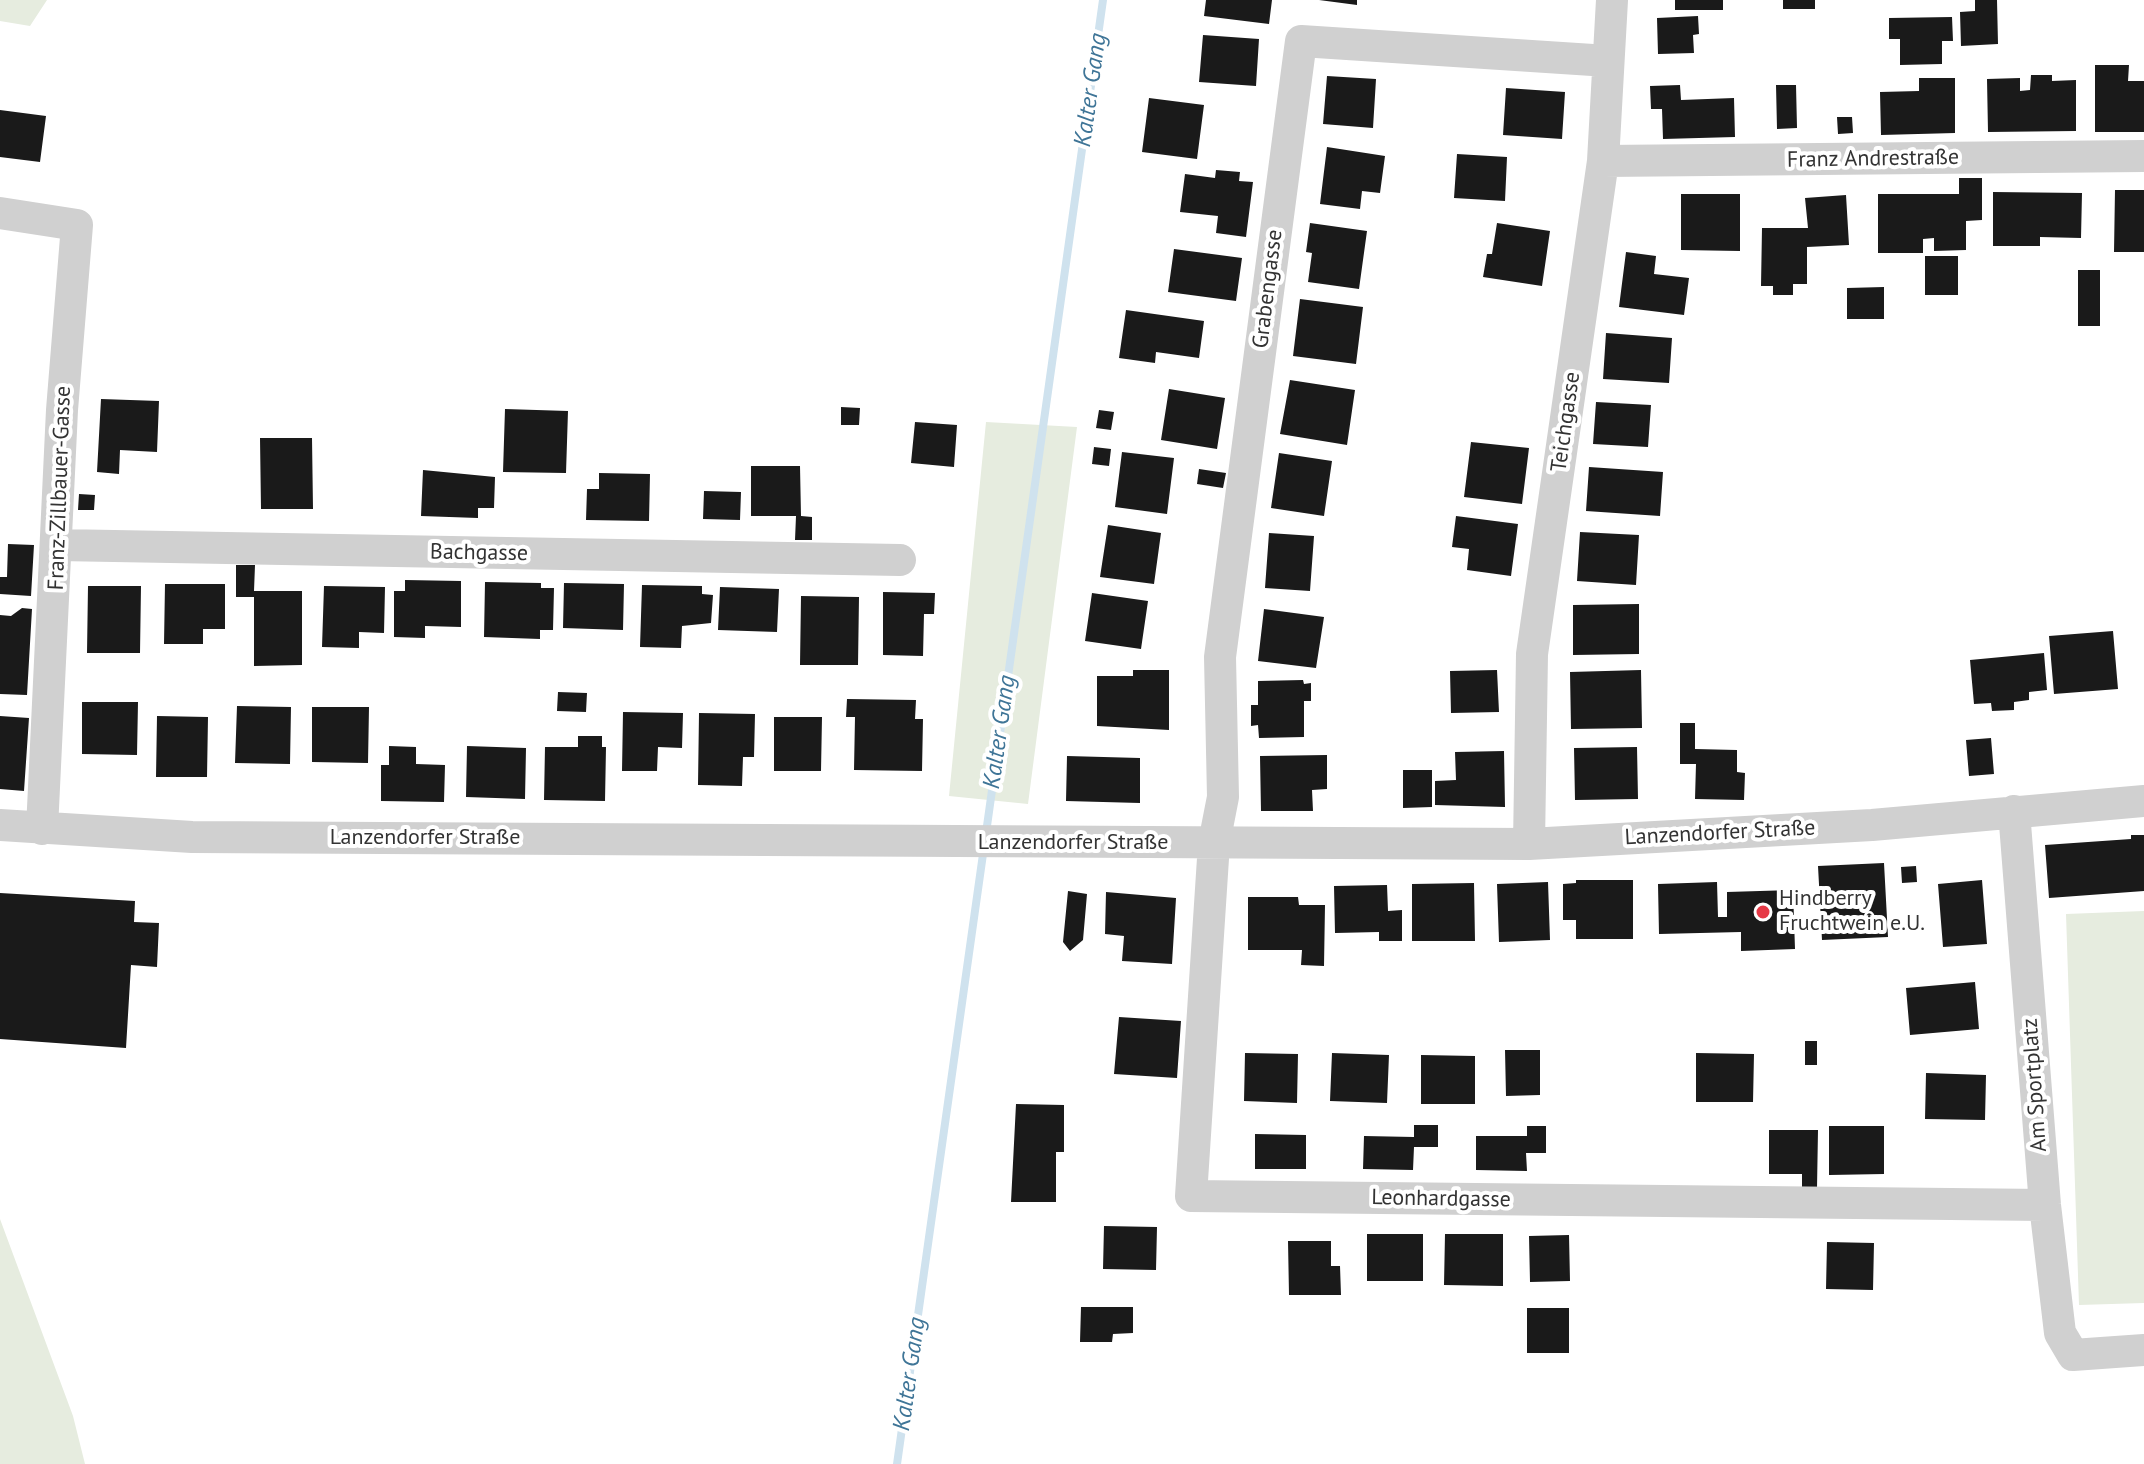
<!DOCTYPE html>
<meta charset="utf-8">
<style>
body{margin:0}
canvas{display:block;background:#fff}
</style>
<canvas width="2144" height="1464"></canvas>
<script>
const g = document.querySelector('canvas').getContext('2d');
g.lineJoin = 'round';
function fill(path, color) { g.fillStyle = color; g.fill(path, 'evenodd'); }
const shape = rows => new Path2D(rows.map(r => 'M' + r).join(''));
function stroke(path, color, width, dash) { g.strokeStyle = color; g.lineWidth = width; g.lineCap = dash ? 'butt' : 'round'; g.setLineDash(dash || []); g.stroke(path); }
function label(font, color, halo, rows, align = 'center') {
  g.font = font + ' "PT Sans",sans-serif'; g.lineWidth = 8; g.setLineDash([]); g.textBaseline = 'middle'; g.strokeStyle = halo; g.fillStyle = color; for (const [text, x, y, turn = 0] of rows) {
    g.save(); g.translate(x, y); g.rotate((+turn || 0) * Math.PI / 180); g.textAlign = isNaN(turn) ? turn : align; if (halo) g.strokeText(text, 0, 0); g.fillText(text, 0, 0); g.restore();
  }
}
fill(shape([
 [0,0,47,0,30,26,0,21],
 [986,422,1077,427,1028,804,949,796],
 [2144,911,2144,1303,2079,1305,2066,914],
 [0,1219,73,1416,85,1464,0,1464]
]), '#e6ecdf');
stroke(shape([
 [986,833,1103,0],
 [897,1464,984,847]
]), '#cfe2ee', 8);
fill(shape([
 [1206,0,1272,0,1269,24,1204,16],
 [1319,0,1357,0,1357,5],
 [1675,0,1723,0,1723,10,1675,10],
 [1783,0,1815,0,1815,9,1783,9],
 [1975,0,1997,0,1998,44,1961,46,1960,12,1975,11],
 [1698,16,1699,34,1693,35,1694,53,1658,54,1657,18],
 [1952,17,1953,41,1942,41,1942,64,1900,65,1900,39,1889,39,1889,18],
 [1203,35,1259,39,1256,86,1199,82],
 [2095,65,2129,65,2128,81,2144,81,2144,132,2095,132],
 [2031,75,2052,75,2052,81,2076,80,2076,131,1988,132,1987,79,2020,78,2020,91,2030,90],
 [1327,76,1376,79,1373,128,1323,124],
 [1919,78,1955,78,1955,133,1881,135,1880,92,1919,91],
 [1680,85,1681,100,1734,98,1735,137,1663,139,1662,109,1651,109,1650,86],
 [1776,85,1796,85,1797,128,1777,129],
 [1506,88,1565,92,1562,139,1503,135],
 [1149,98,1204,105,1197,159,1142,152],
 [0,110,46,116,40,162,0,157],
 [1837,117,1852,117,1853,133,1838,134],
 [1327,147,1385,156,1380,193,1362,191,1360,209,1320,204],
 [1457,154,1507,157,1505,201,1454,198],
 [1216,170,1240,172,1239,181,1253,182,1246,237,1216,233,1218,216,1180,212,1185,174,1215,178],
 [1959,178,1982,178,1982,220,1966,221,1966,250,1934,251,1934,238,1923,239,1923,253,1878,253,1878,194,1959,194],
 [2115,190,2144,190,2144,252,2114,252],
 [1993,192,2082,193,2081,238,2040,237,2040,246,1993,246],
 [1681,194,1740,194,1740,251,1681,250],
 [1846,195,1849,245,1807,247,1807,284,1793,284,1793,295,1773,295,1773,286,1761,286,1762,228,1808,228,1805,198],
 [1310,223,1367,231,1359,289,1308,282,1312,253,1306,252],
 [1497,223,1550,231,1542,286,1483,277,1487,254,1492,254],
 [1174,249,1242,258,1236,301,1168,292],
 [1626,252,1656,256,1654,274,1689,278,1684,315,1619,307],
 [1925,256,1958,256,1958,295,1925,295],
 [2078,270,2100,270,2100,326,2078,326],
 [1884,287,1884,319,1847,319,1847,288],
 [1300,299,1363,307,1356,364,1293,356],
 [1126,310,1204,321,1199,358,1156,352,1155,363,1119,358],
 [1606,333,1672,338,1669,383,1603,379],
 [1290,380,1355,390,1347,445,1280,434],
 [1169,389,1225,398,1217,449,1161,440],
 [101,399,159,401,157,452,120,450,119,474,97,472],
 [1596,402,1651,405,1648,447,1593,444],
 [841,407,860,408,859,425,841,425],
 [505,409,568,411,566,473,503,472],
 [1099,410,1114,412,1111,430,1096,428],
 [915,422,957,425,954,467,911,463],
 [260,438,312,438,313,509,261,509],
 [1471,442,1529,448,1522,504,1464,497],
 [1094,447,1111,449,1109,466,1092,464],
 [1122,452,1174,458,1167,514,1115,507],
 [1279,453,1332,461,1324,516,1271,508],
 [751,466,800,466,801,516,812,517,812,540,795,540,796,516,751,516],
 [1589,467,1663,472,1660,516,1586,511],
 [1199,469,1226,473,1223,488,1197,484],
 [423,470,495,477,494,508,478,508,478,518,421,516],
 [599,473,650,474,649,521,586,520,587,489,599,489],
 [704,491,741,492,740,520,703,519],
 [79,494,95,495,94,510,78,510],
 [1456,516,1518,524,1511,576,1467,570,1469,549,1452,547],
 [1108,525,1161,533,1154,584,1100,577],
 [1580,532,1639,535,1636,585,1577,581],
 [1269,533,1314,536,1310,591,1265,588],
 [8,544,34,545,31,596,0,594,0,577,7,577],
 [236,565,255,565,254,591,302,591,302,665,254,666,254,597,236,597],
 [405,580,461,581,461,627,425,626,425,638,394,637,394,591,405,591],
 [485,582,541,583,541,588,554,588,553,630,540,630,540,639,484,637],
 [564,583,624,584,623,630,563,628],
 [165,584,225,584,225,629,203,629,203,644,164,644],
 [642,585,702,586,702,594,713,595,711,623,682,626,681,648,640,647],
 [88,586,141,586,140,653,87,653],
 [324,586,385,587,384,633,359,632,359,648,322,647],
 [720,587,779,589,777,632,718,630],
 [883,592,935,593,934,614,924,614,923,656,883,655],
 [1092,593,1148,601,1141,649,1085,641],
 [801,596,859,597,858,665,800,665],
 [1639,604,1639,654,1573,655,1573,605],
 [22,608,32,609,27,695,0,694,0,615,11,616],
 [1264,609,1324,617,1316,668,1258,661],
 [2113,631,2118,689,2054,694,2049,636],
 [2044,653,2047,690,2029,692,2029,700,2014,702,2014,710,1992,711,1991,703,1974,704,1970,660],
 [1133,670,1169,670,1169,730,1097,726,1097,676,1133,676],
 [1497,670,1499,712,1451,713,1450,671],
 [1641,670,1642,728,1571,729,1570,672],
 [1303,680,1304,684,1311,683,1311,701,1304,701,1304,737,1259,738,1258,725,1251,726,1251,705,1258,705,1258,681],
 [558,692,587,693,586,712,557,711],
 [847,699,916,700,915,719,923,719,922,771,854,770,855,717,846,717],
 [82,702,138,702,137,755,82,754],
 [237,706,291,707,290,764,235,763],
 [312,707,369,707,368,763,312,762],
 [623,712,683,713,682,748,658,747,657,771,622,771],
 [699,713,755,714,754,757,743,757,742,786,698,785],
 [0,716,29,718,24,791,0,789],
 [157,716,208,717,207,777,156,777],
 [774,717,822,717,821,771,774,771],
 [1680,723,1695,723,1695,749,1737,750,1737,772,1745,773,1744,800,1695,799,1696,764,1680,764],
 [578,736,602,736,602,747,606,747,605,801,544,800,545,747,578,747],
 [1991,738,1994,774,1969,776,1966,740],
 [389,746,416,747,416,764,445,765,444,802,381,801,381,765,389,765],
 [467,746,526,748,525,799,466,797],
 [1637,747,1638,799,1575,800,1574,748],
 [1504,751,1505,807,1435,805,1435,781,1456,780,1455,752],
 [1327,755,1327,789,1312,790,1313,811,1261,811,1260,756],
 [1067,756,1140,758,1140,803,1066,801],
 [1403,770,1432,770,1432,807,1403,808],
 [2131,835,2144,835,2144,891,2049,898,2045,845,2131,839],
 [1884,863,1888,937,1822,940,1818,866],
 [1916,866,1917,882,1902,883,1901,867],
 [1576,880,1633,880,1633,939,1576,939,1576,920,1563,920,1563,884,1576,883],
 [1982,880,1987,944,1943,947,1938,884],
 [1548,882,1550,940,1499,942,1497,884],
 [1717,882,1718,917,1727,917,1727,892,1793,890,1795,949,1741,951,1741,932,1659,934,1658,884],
 [1474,883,1475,941,1412,941,1412,884],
 [1387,885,1388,911,1402,910,1402,941,1379,941,1379,932,1335,933,1334,886],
 [1068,891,1087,894,1083,940,1070,951,1063,942],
 [1106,892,1176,898,1172,964,1122,961,1124,936,1105,934],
 [0,893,135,901,134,922,159,923,157,967,131,965,126,1048,0,1039],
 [1248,897,1298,897,1299,905,1325,905,1324,966,1301,965,1302,950,1248,950],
 [1975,982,1979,1029,1910,1035,1906,988],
 [1119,1017,1181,1021,1177,1078,1114,1074],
 [1805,1041,1817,1041,1817,1065,1805,1065],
 [1505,1050,1540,1050,1540,1095,1506,1096],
 [1245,1053,1298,1054,1297,1103,1244,1101],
 [1332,1053,1389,1055,1387,1103,1330,1101],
 [1696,1053,1754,1054,1753,1102,1696,1102],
 [1421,1055,1475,1056,1475,1104,1421,1104],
 [1926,1073,1986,1075,1985,1120,1925,1119],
 [1016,1104,1064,1105,1064,1152,1056,1152,1056,1202,1011,1202],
 [1414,1125,1438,1125,1438,1147,1414,1147,1413,1170,1363,1169,1364,1136,1414,1137],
 [1527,1126,1546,1126,1546,1153,1526,1153,1527,1171,1476,1170,1476,1136,1527,1136],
 [1829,1126,1884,1126,1884,1174,1829,1175],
 [1769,1130,1818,1130,1817,1188,1802,1188,1802,1174,1769,1174],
 [1255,1134,1306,1135,1306,1169,1255,1169],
 [1104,1226,1157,1227,1156,1270,1103,1269],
 [1367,1234,1423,1234,1423,1281,1367,1281],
 [1445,1234,1503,1234,1503,1286,1444,1285],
 [1569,1235,1570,1281,1530,1282,1529,1236],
 [1288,1241,1331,1241,1331,1266,1340,1266,1341,1295,1289,1295],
 [1827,1242,1874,1243,1873,1290,1826,1289],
 [1081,1307,1133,1307,1133,1333,1113,1334,1112,1342,1080,1342],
 [1527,1308,1569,1308,1569,1353,1527,1353]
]), '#1a1a1a');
stroke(shape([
 [1608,61,1301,41,1220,657,1223,797,1214,843,1191,1196,2045,1205],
 [1603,161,2144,156],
 [0,213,77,225,62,410,42,829],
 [58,545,900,560],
 [2014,811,2045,1205,2060,1333,2073,1355,2144,1350],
 [0,825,192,837,1529,844,1872,825,2144,801],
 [1529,844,1532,654,1603,161,1612,0]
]), '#d0d0d0', 32);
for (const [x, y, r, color] of [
 [1763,912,8,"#e63946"]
]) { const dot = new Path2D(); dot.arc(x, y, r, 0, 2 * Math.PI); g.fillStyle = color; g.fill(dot); stroke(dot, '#fff', 3); }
label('22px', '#333', '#fff', [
 ["Franz Andrestraße",1873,159,-1],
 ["Grabengasse",1268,289,-83],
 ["Teichgasse",1566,422,-82],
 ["Franz-Zillbauer-Gasse",60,488,-88],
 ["Bachgasse",479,553,1],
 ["Lanzendorfer Straße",1720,833,-3],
 ["Lanzendorfer Straße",425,838],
 ["Lanzendorfer Straße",1073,843],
 ["Am Sportplatz",2035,1085,-94],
 ["Leonhardgasse",1441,1199,1]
]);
label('22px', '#333', '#fff', [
 ["Hindberry",1779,899],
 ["Fruchtwein e.U.",1779,924]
], 'left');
label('italic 24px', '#3f7597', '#fff', [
 ["Kalter Gang",1091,90,-82],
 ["Kalter Gang",1000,732,-82],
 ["Kalter Gang",910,1374,-82]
]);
</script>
